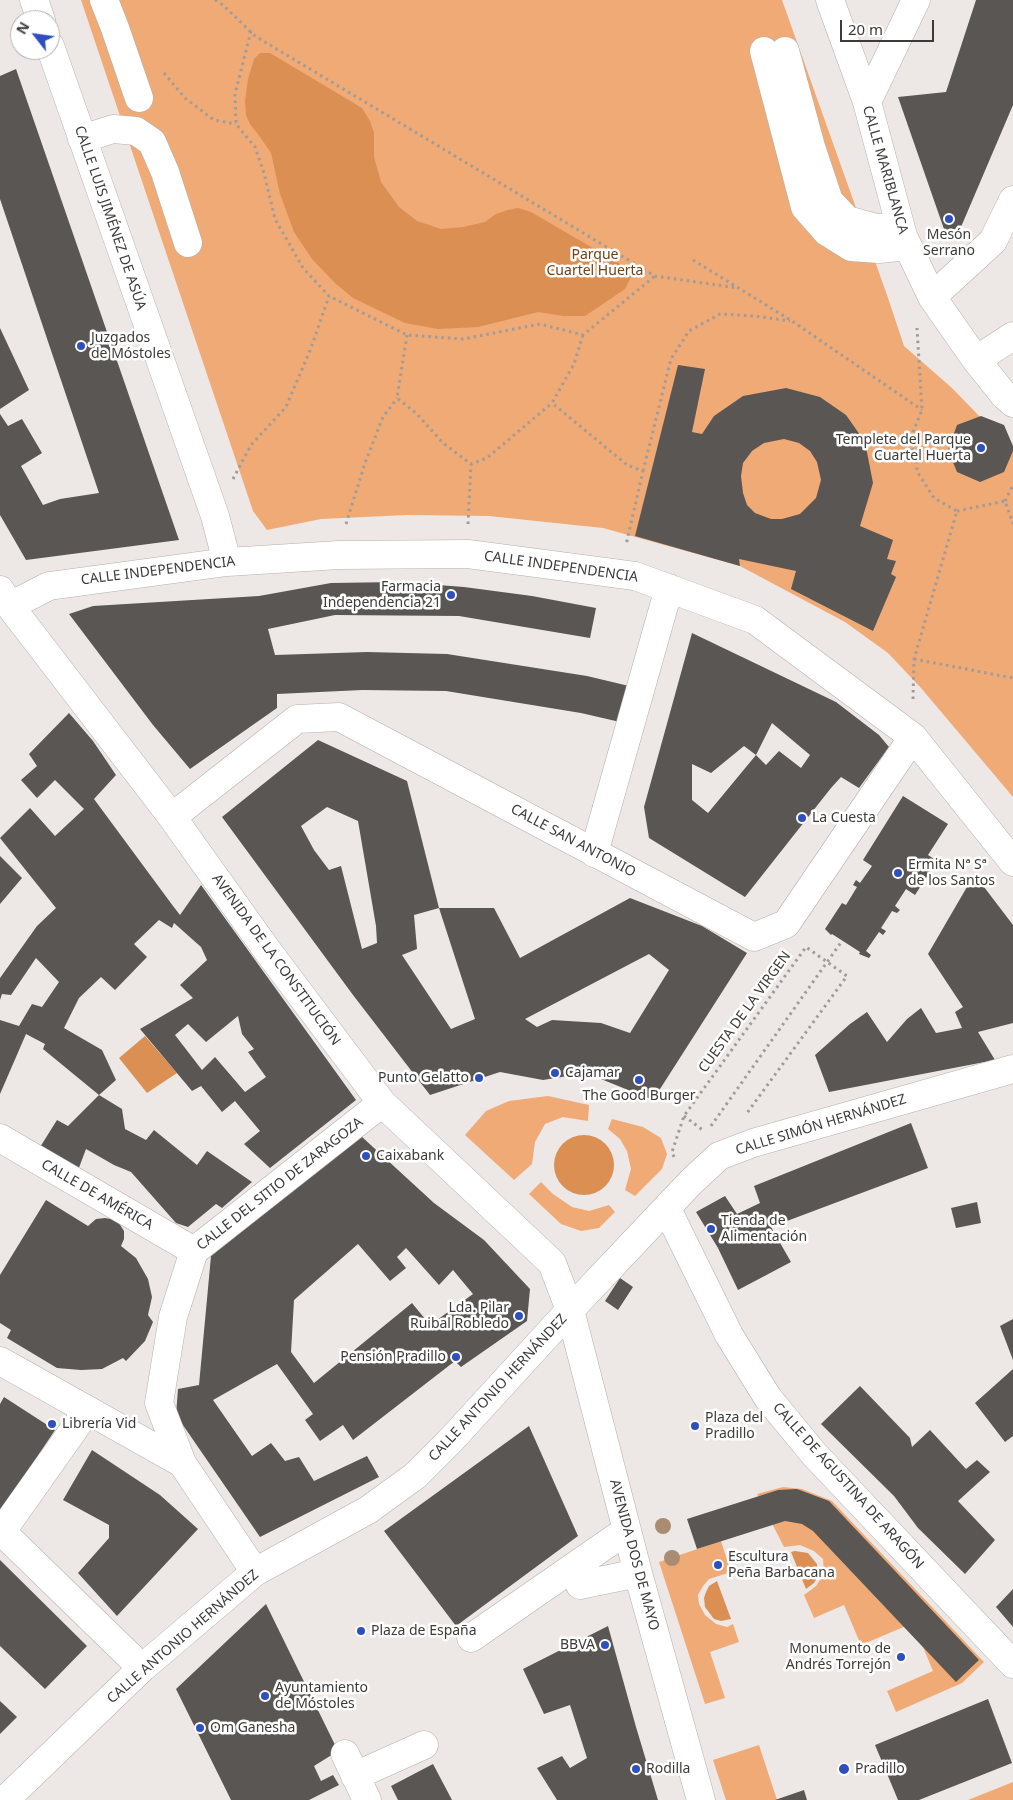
<!DOCTYPE html>
<meta charset="utf-8">
<style>
body{margin:0}
#map{position:relative;width:1013px;height:1800px;overflow:hidden;background:#ede8e5;font-family:"Noto Sans",sans-serif}
canvas{display:block}
.north{position:absolute;left:10px;top:10px;width:50px;height:50px;box-sizing:border-box;background:#fff;border:1px solid #b1b1b0;border-radius:50%;rotate:300deg;font-size:14px;font-weight:700;line-height:20px;text-align:center;color:#3d3b3a}
.north::after{content:'';display:block;margin:auto;width:18px;height:22px;background:#2f4fbf;clip-path:polygon(50% 0,100% 100%,50% 72%,0 100%)}
.scale{position:absolute;left:840px;top:20px;width:94px;height:22px;box-sizing:border-box;border:2px solid #3d3b3a;border-top:0;padding-left:6px;font-size:15px;line-height:18px;white-space:nowrap;color:#3d3b3a;-webkit-text-stroke:4px #fff;paint-order:stroke}
</style>
<div id="map">
<canvas width="1013" height="1800"></canvas>
<div class="north">N</div>
<div class="scale">20 m</div>
</div>
<script>
const g = document.querySelector('canvas').getContext('2d');
g.lineJoin = 'round';
function fill(path, color) { g.fillStyle = color; g.fill(path, 'evenodd'); }
const shape = rows => new Path2D(rows.map(r => 'M' + r).join(''));
function stroke(path, color, width, dash) { g.strokeStyle = color; g.lineWidth = width; g.lineCap = dash ? 'butt' : 'round'; g.setLineDash(dash || []); g.stroke(path); }
function label(font, color, halo, rows, align = 'center') {
  g.font = font + ' "Noto Sans",sans-serif'; g.lineWidth = 5; g.setLineDash([]); g.textBaseline = 'middle'; g.strokeStyle = halo; g.fillStyle = color; for (const [text, x, y, turn = 0] of rows) {
    g.save(); g.translate(x, y); g.rotate((+turn || 0) * Math.PI / 180); g.textAlign = isNaN(turn) ? turn : align; if (halo) g.strokeText(text, 0, 0); g.fillText(text, 0, 0); g.restore();
  }
}
fill(shape([
 [81,0,782,0,887,295,904,346,952,388,1013,451,1013,797,921,688,888,653,845,622,740,566,603,528,489,516,407,515,321,519,267,530,253,511],
 [548,1096,589,1105,588,1121,563,1117,545,1124,535,1142,532,1164,514,1180,465,1135,486,1111,509,1101],
 [612,1119,643,1127,661,1138,667,1154,662,1169,635,1196,625,1190,631,1169,627,1151,620,1139,608,1129],
 [541,1182,553,1194,572,1207,589,1211,609,1205,615,1212,599,1228,581,1231,561,1224,529,1194],
 [783,1487,802,1489,832,1501,984,1662,962,1683,896,1712,887,1691,933,1671,913,1623,861,1645,844,1605,814,1618,804,1595,816,1586,824,1574,823,1559,814,1551,800,1545,784,1547,757,1494],
 [721,1541,731,1572,709,1579,703,1586,698,1595,699,1604,705,1615,716,1624,727,1627,733,1624,739,1642,710,1652,725,1698,705,1704,659,1562],
 [759,1745,777,1800,726,1800,713,1760],
 [1013,1782,1013,1800,968,1800]
]), '#efaa76');
fill(shape([
 [260,53,270,53,362,108,370,121,374,133,374,157,381,182,399,207,417,221,441,229,463,227,485,222,496,214,508,210,518,208,531,212,627,268,631,277,625,289,585,316,563,316,538,312,478,327,438,329,405,323,353,298,335,283,312,259,294,232,280,194,271,153,260,137,250,124,246,115,245,101,248,79,254,59],
 [145,1036,177,1073,147,1093,119,1058],
 '554 1165a30 30 0 1 1 60 0a30 30 0 1 1-60 0Z',
 [795,1551,808,1553,817,1564,817,1578,814,1583,806,1589,791,1552],
 [717,1581,731,1619,721,1621,714,1619,705,1607,704,1598,706,1592,709,1586]
]), '#dc8f53');
fill(shape([
 [976,0,1013,0,1013,105,958,234,945,232,898,97,946,92],
 [16,69,179,540,26,560,0,515,0,414,8,426,22,419,42,453,21,466,43,505,60,499,99,493,0,199,0,76],
 [0,328,29,390,0,409],
 [678,365,705,369,692,432,702,434,714,416,743,396,786,388,820,397,846,415,865,442,873,483,860,526,893,540,887,559,896,561,891,574,896,577,873,631,791,589,796,571,739,559,740,566,635,536],
 [784,439,799,443,810,451,817,462,821,480,816,498,800,514,782,519,771,519,755,513,747,505,743,493,741,476,743,463,752,451,764,443],
 [981,416,1004,425,1013,446,1013,451,1004,472,980,482,957,472,948,450,957,425],
 [398,582,464,587,532,596,596,608,590,638,459,616,335,615,268,629,275,655,367,652,447,654,587,676,629,686,620,722,581,713,446,691,362,690,277,694,277,708,190,769,153,725,69,614,93,606,259,596,331,583],
 [692,633,836,702,879,735,889,747,859,788,841,777,831,788,745,897,649,838,644,807],
 [772,723,810,755,801,768,779,751,766,765,756,755,708,813,692,800,692,764,711,773,744,746,756,755],
 [69,713,93,741,116,775,94,799,173,906,180,915,201,885,356,1100,270,1168,244,1144,260,1131,235,1101,222,1112,201,1086,192,1091,140,1029,193,998,180,985,207,960,201,947,174,923,172,928,159,920,134,944,147,957,115,990,101,977,79,998,64,1028,102,1050,116,1080,99,1095,43,1049,45,1044,26,1034,0,1094,0,1020,19,1026,32,1004,42,1007,59,982,36,958,11,995,2,994,0,1000,0,978,37,926,56,908,0,838,30,808,55,836,84,809,55,780,37,798,21,780,37,766,29,754],
 [238,1016,242,1034,254,1049,248,1052,266,1077,245,1092,215,1057,202,1070,175,1035,188,1024,206,1042],
 [318,740,407,781,439,908,414,915,417,949,402,955,451,1029,475,1019,439,908,494,908,520,958,630,898,702,926,747,953,653,1100,586,1073,543,1080,500,1072,430,1095,353,995,222,817],
 [327,807,358,821,376,926,377,943,362,949,341,866,329,870,314,850,301,826],
 [649,954,669,970,630,1033,601,1023,552,1020,537,1027,525,1019],
 [903,796,948,824,928,855,937,861,915,895,906,889,895,906,900,910,897,913,892,911,881,928,886,931,883,935,879,932,866,951,871,955,869,958,859,954,860,952,832,934,831,935,825,929,842,903,846,905,857,887,853,885,856,880,860,883,872,866,863,860],
 [0,856,22,878,0,904],
 [971,880,981,883,1013,925,1013,1023,978,1032,995,1060,829,1092,815,1055,850,1024,867,1012,887,1042,907,1019,921,1008,936,1033,962,1028,955,1012,963,1007,928,954],
 [99,1095,122,1109,125,1129,146,1140,154,1130,197,1165,207,1151,252,1182,222,1208,216,1204,188,1227,176,1223,131,1172,114,1165,86,1149,77,1173,37,1152,57,1120,68,1126],
 [911,1123,928,1168,771,1227,791,1262,738,1290,718,1248,696,1212,725,1196,737,1214,760,1203,754,1186],
 [361,1136,434,1203,484,1240,530,1289,527,1321,461,1367,455,1361,353,1440,343,1425,320,1441,305,1420,313,1414,277,1364,213,1400,252,1456,271,1443,285,1461,299,1457,314,1481,367,1456,379,1477,260,1537,176,1415,178,1389,199,1385,211,1256],
 [358,1244,390,1281,406,1268,397,1257,406,1248,439,1285,453,1270,473,1294,430,1325,412,1303,314,1383,291,1352,294,1300],
 [46,1200,88,1226,96,1219,105,1218,117,1220,124,1231,124,1239,121,1246,136,1258,148,1279,152,1297,148,1315,153,1322,145,1341,126,1361,123,1358,102,1369,81,1370,57,1368,7,1338,11,1330,0,1323,0,1275],
 [977,1202,981,1223,956,1228,951,1208],
 [620,1278,633,1287,618,1310,605,1301],
 [1013,1319,1013,1360,1000,1326],
 [1013,1369,1013,1436,1005,1442,975,1403],
 [860,1386,910,1438,912,1447,930,1430,966,1469,977,1460,990,1472,958,1501,995,1540,965,1574,918,1528,894,1496,821,1424],
 [4,1397,55,1430,0,1513,0,1404],
 [529,1426,578,1536,456,1626,384,1531],
 [92,1450,160,1495,198,1529,117,1616,78,1573,109,1538,109,1525,63,1500],
 [797,1489,829,1501,979,1660,956,1682,813,1531,802,1524,785,1521,697,1549,687,1519,778,1490],
 [0,1560,87,1646,45,1689,0,1646],
 [1013,1589,1013,1627,996,1607],
 [266,1604,338,1751,314,1766,321,1781,333,1775,339,1785,309,1800,231,1800,176,1689],
 [608,1626,636,1727,658,1800,557,1800,537,1768,562,1756,570,1768,587,1758,570,1705,544,1714,523,1669],
 [988,1699,1012,1763,919,1800,898,1800,875,1745],
 [0,1701,17,1717,0,1734],
 [433,1764,452,1800,398,1800,391,1786],
 [804,1790,807,1800,775,1800]
]), '#5a5653');
const minor = shape([
 [34,0,41,20],
 [104,0,115,28,139,98],
 [830,0,867,102,903,236,932,297,976,360,1005,396,1013,403],
 [50,46,215,516,227,562],
 [764,51,805,207,827,232,851,247,879,249,908,246],
 [785,51,811,147,829,201,847,220,876,228,900,227],
 [867,102,916,0],
 [82,139,113,129,136,131,152,142,165,172,188,243],
 [932,297,993,241,1013,200],
 [976,360,1013,336],
 [0,590,10,606,172,817,267,950,382,1103,552,1263,570,1310,638,1573,701,1800],
 [10,606,49,586,227,562,339,555,468,554,635,576,755,620,913,737,1013,862],
 [172,817,297,719,339,717,754,937,786,924,913,737],
 [594,853,669,588],
 [0,1138,194,1251],
 [667,1209,729,1335,768,1398,814,1454,1013,1664],
 [0,1361,182,1463],
 [2,1532,142,1668],
 [0,1534,87,1411],
 [255,1572,182,1463,159,1403,173,1317,194,1251,382,1103],
 [580,1585,638,1573],
 [471,1638,627,1530],
 [345,1754,367,1800],
 [355,1776,424,1745],
 [5,1800,142,1668,255,1572,368,1510,415,1476,452,1439,570,1310,691,1182,719,1156,753,1143,1013,1069]
]);
stroke(minor, '#b4b0ac', 29);
stroke(shape([
 [215,0,223,5,255,36,655,276,738,288],
 [251,31,235,94,236,124,255,147,264,173,275,219,303,268,329,296,407,335,463,339,540,324,583,335,655,276],
 [164,73,185,98,214,120,236,124],
 [693,260,792,321,922,410],
 [407,335,397,398,416,413,443,443,471,464,487,458,552,403],
 [583,335,574,364,552,403,627,465,643,471,626,545],
 [643,471,671,359,689,331,720,314,755,316,790,321],
 [233,479,251,445,286,407,311,348,329,296],
 [1005,501,1013,485],
 [957,511,1005,501,1013,524],
 [346,524,365,463,383,417,397,398],
 [468,524,471,464],
 [914,659,1013,678],
 [913,699,914,659,957,511,934,498,918,473,910,439,922,410,917,328],
 [684,1116,704,1131],
 [711,1126,842,941],
 [674,1157,672,1152,684,1116,806,947,847,976,747,1113]
]), '#9f9c9a', 3, [2.5, 4]);
stroke(minor, '#fff', 28);
g.fillStyle = '#aa8c73';
for (const [x, y] of [
 [663,1526],
 [672,1558]
]) { g.beginPath(); g.arc(x, y, 8, 0, 2 * Math.PI); g.fill(); }
for (const [x, y, r, color] of [
 [949,219,5,"#2f4fbf"],
 [81,346,5,"#2f4fbf"],
 [981,448,5,"#2f4fbf"],
 [451,595,5,"#2f4fbf"],
 [802,818,5,"#2f4fbf"],
 [898,873,5,"#2f4fbf"],
 [555,1073,5,"#2f4fbf"],
 [479,1078,5,"#2f4fbf"],
 [639,1080,5,"#2f4fbf"],
 [366,1156,5,"#2f4fbf"],
 [711,1229,5,"#2f4fbf"],
 [519,1316,5,"#2f4fbf"],
 [456,1357,5,"#2f4fbf"],
 [52,1424,5,"#2f4fbf"],
 [695,1426,5,"#2f4fbf"],
 [718,1565,5,"#2f4fbf"],
 [361,1631,5,"#2f4fbf"],
 [605,1645,5,"#2f4fbf"],
 [901,1657,5,"#2f4fbf"],
 [265,1696,5,"#2f4fbf"],
 [200,1728,5,"#2f4fbf"],
 [636,1769,5,"#2f4fbf"],
 [844,1769,6,"#2f4fbf"]
]) { const dot = new Path2D(); dot.arc(x, y, r, 0, 2 * Math.PI); g.fillStyle = color; g.fill(dot); stroke(dot, '#fff', 2); }
label('14px', '#3d3b3a', '#fff', [
 ["CALLE MARIBLANCA",885,170,74],
 ["CALLE LUIS JIMÉNEZ DE ASÚA",110,218,71],
 ["CALLE INDEPENDENCIA",561,567,8],
 ["CALLE INDEPENDENCIA",158,571,-7],
 ["CALLE SAN ANTONIO",573,841,28],
 ["AVENIDA DE LA CONSTITUCIÓN",276,960,54],
 ["CUESTA DE LA VIRGEN",745,1012,-54],
 ["CALLE SIMÓN HERNÁNDEZ",821,1125,-17],
 ["CALLE DEL SITIO DE ZARAGOZA",280,1184,-38],
 ["CALLE DE AMÉRICA",97,1195,30],
 ["CALLE ANTONIO HERNÁNDEZ",498,1388,-47],
 ["CALLE DE AGUSTINA DE ARAGÓN",848,1486,48],
 ["AVENIDA DOS DE MAYO",634,1555,75],
 ["CALLE ANTONIO HERNÁNDEZ",183,1637,-41]
]);
label('14px', '#3d3b3a', '#fff', [
 ["Mesón",949,235,"center"],
 ["Serrano",949,251,"center"],
 ["Juzgados",91,338],
 ["de Móstoles",91,354],
 ["Templete del Parque",971,440,"right"],
 ["Cuartel Huerta",971,456,"right"],
 ["Farmacia",441,587,"right"],
 ["Independencia 21",441,603,"right"],
 ["La Cuesta",812,818],
 ["Ermita Nª Sª",908,865],
 ["de los Santos",908,881],
 ["Cajamar",565,1073],
 ["Punto Gelatto",469,1078,"right"],
 ["The Good Burger",639,1096,"center"],
 ["Caixabank",376,1156],
 ["Tienda de",721,1221],
 ["Alimentación",721,1237],
 ["Lda. Pilar",509,1308,"right"],
 ["Ruibal Robledo",509,1324,"right"],
 ["Pensión Pradillo",446,1357,"right"],
 ["Plaza del",705,1418],
 ["Pradillo",705,1434],
 ["Librería Vid",62,1424],
 ["Escultura",728,1557],
 ["Peña Barbacana",728,1573],
 ["Plaza de España",371,1631],
 ["BBVA",595,1645,"right"],
 ["Monumento de",891,1649,"right"],
 ["Andrés Torrejón",891,1665,"right"],
 ["Ayuntamiento",275,1688],
 ["de Móstoles",275,1704],
 ["Om Ganesha",210,1728],
 ["Rodilla",646,1769],
 ["Pradillo",855,1769]
], 'left');
label('14px', '#744115', '#fff', [
 ["Parque",595,255],
 ["Cuartel Huerta",595,271]
]);
</script>
